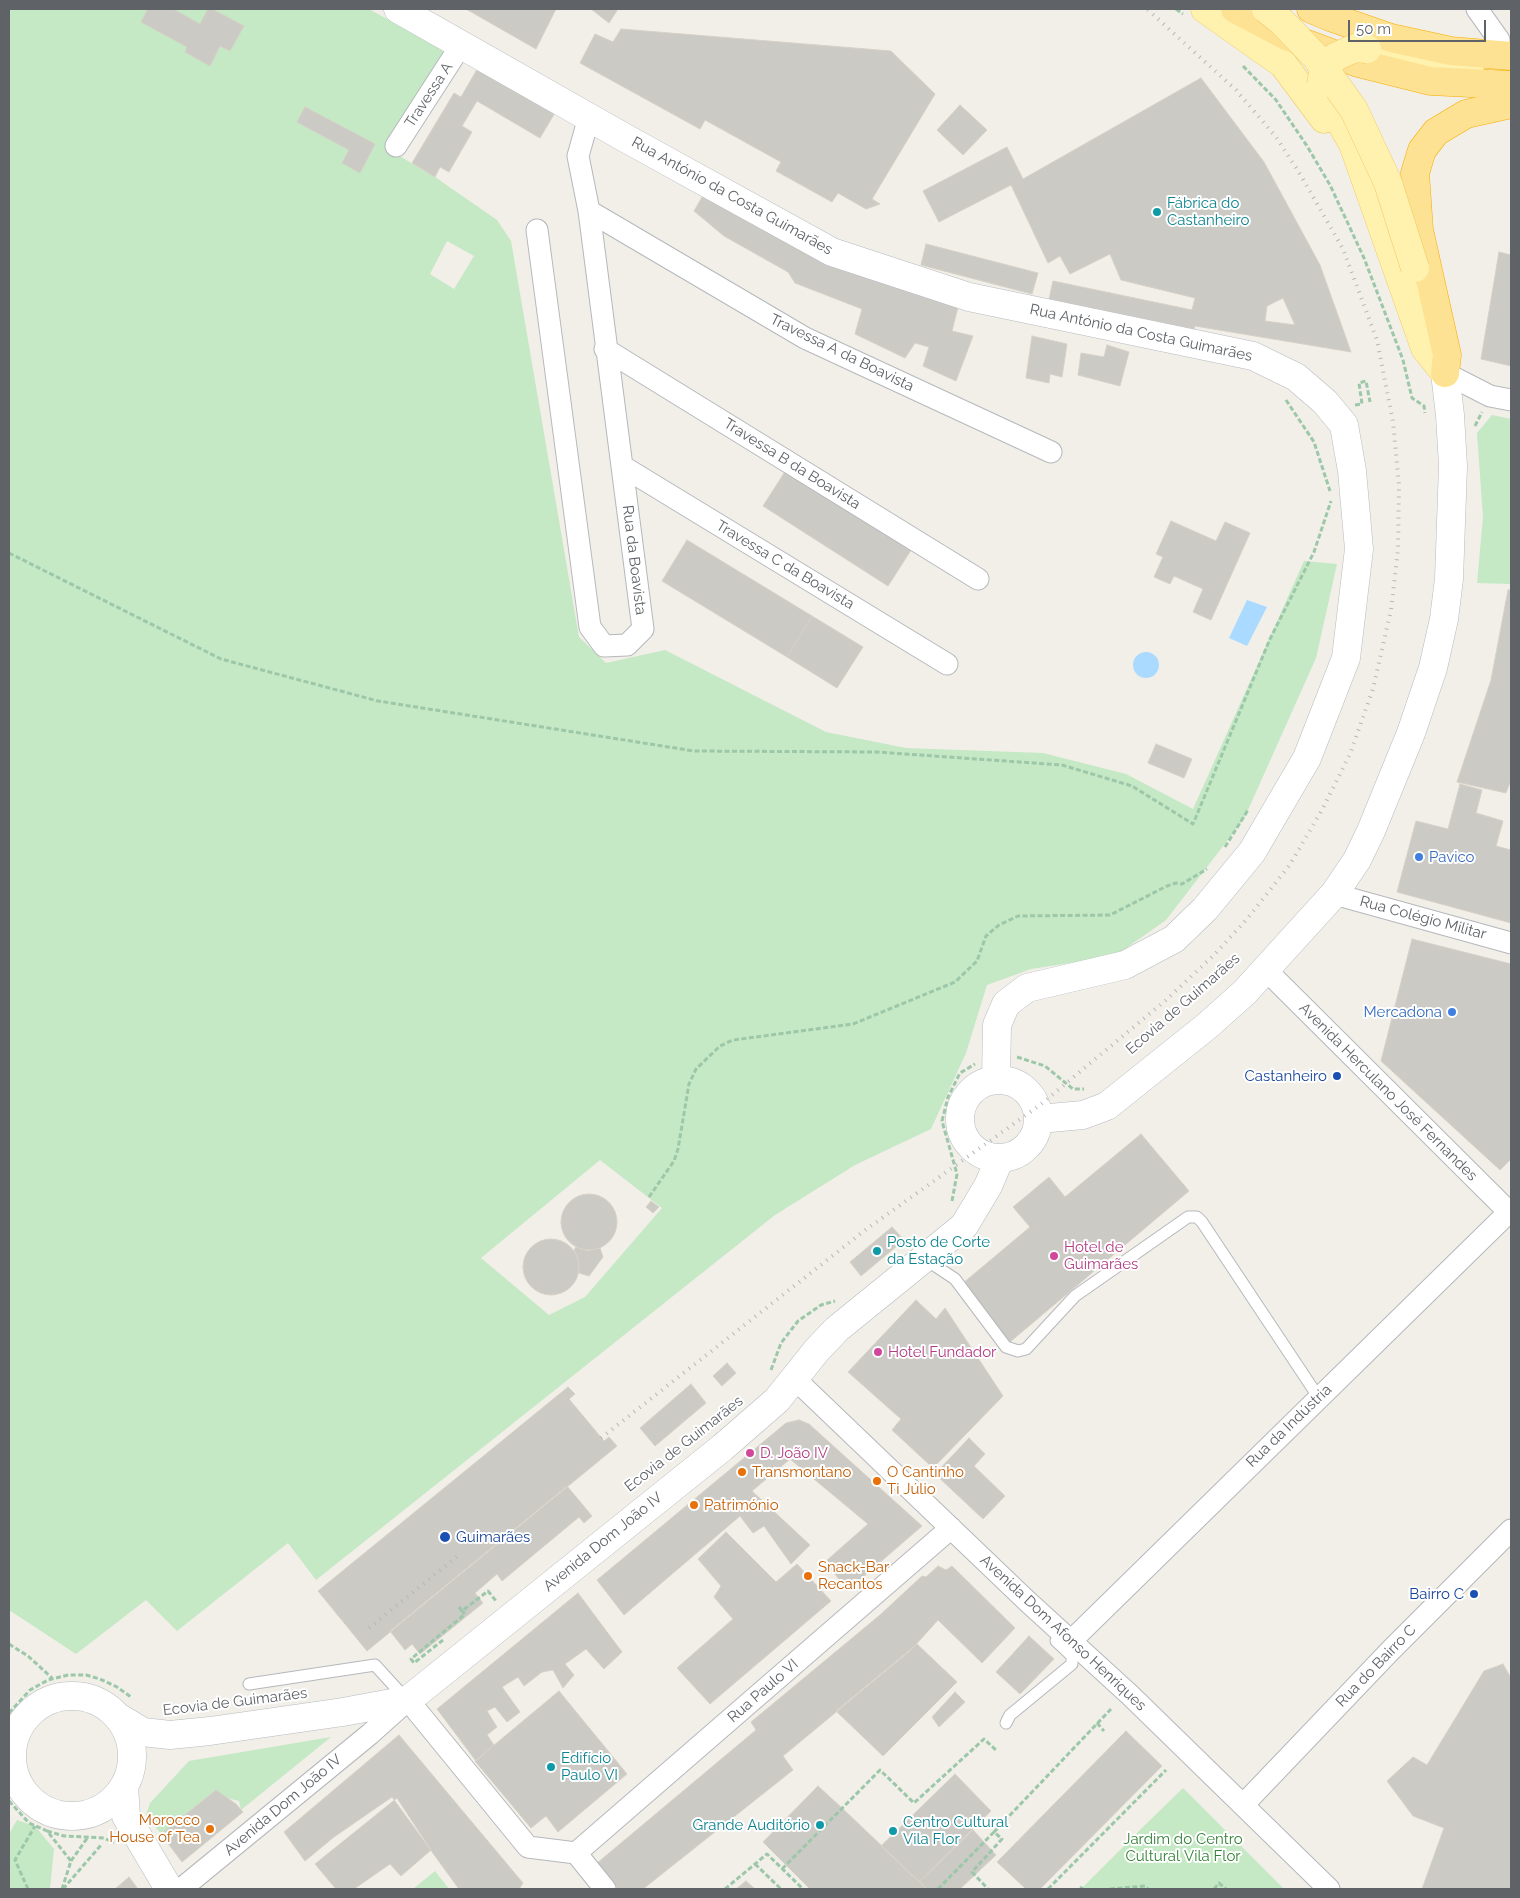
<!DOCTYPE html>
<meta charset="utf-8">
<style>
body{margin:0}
#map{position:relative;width:1520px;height:1898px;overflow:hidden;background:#f1efe8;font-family:Raleway,sans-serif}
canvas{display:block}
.frame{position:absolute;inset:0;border:10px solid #5f6368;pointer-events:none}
.scale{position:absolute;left:1348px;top:20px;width:138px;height:22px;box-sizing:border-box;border:2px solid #5f6368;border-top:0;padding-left:6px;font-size:15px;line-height:18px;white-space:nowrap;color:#5f6368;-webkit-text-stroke:4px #fff;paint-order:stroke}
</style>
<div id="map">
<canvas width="1520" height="1898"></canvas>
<div class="frame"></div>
<div class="scale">50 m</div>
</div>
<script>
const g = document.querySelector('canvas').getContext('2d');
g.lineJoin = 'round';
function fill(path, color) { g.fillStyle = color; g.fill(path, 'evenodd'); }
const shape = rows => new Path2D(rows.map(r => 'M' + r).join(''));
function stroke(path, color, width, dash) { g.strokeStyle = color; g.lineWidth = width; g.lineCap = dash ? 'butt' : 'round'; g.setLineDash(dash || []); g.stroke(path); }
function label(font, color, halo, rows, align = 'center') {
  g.font = font + ' Raleway,sans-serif'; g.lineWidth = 4; g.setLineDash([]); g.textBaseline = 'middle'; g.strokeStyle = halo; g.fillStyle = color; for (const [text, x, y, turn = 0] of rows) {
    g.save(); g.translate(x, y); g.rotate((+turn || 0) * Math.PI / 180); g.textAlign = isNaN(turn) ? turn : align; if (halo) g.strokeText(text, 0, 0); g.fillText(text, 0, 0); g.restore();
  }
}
fill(shape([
 [9,9,369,9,457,58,398,155,435,177,497,220,511,241,579,637,606,663,665,650,826,732,906,748,1043,753,1126,774,1193,809,1304,561,1337,564,1316,658,1244,819,1166,920,1115,956,1031,969,987,985,966,1053,931,1129,855,1165,775,1215,316,1580,288,1543,177,1631,146,1600,76,1654,9,1610],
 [447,241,474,256,454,289,430,274],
 [600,1160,662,1208,585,1297,549,1315,481,1258],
 [1492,415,1511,419,1511,584,1477,583,1483,517,1477,433],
 [331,1737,241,1810,239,1801,227,1798,216,1790,161,1834,146,1815,150,1803,189,1761],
 [1183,1788,1284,1889,1081,1889,1146,1824],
 [17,1820,35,1826,54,1849,50,1889,9,1889,9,1834],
 [435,1871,449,1889,413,1889]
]), '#c5e8c5');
fill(shape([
 [1247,600,1267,607,1247,646,1229,638],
 '1133 665a13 13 0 1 1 26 0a13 13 0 1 1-26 0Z'
]), '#aadaff');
const building = shape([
 [148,9,173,9,200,24,208,9,212,9,244,26,230,51,220,46,210,66,185,52,187,47,141,22,148,9],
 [466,9,556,9,536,49,466,9],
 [591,9,618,9,609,23,591,9],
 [621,29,891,51,935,94,872,199,880,204,866,209,838,193,832,202,776,171,781,162,705,120,700,129,580,63,595,34,613,42,621,29],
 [479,66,556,111,540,138,477,101,462,126,472,132,449,172,440,167,435,177,412,163,454,93,461,97,479,66],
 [1201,78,1264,162,1320,265,1351,352,1195,326,1194,329,1049,299,1053,281,1192,310,1195,298,1121,280,1110,254,1070,274,1060,256,1048,263,1011,185,939,222,923,191,1007,147,1023,179,1201,78],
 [1283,298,1295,325,1265,321,1267,306,1283,298],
 [960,105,987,130,963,155,937,130,960,105],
 [305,107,375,144,360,173,342,163,349,150,297,122,305,107],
 [705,192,959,303,952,331,973,336,956,381,923,366,929,347,915,343,905,358,855,334,862,309,795,283,788,272,724,236,694,211,705,192],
 [926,244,1038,273,1032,294,921,265,926,244],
 [1499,252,1511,255,1511,366,1481,359,1499,252],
 [1032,336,1067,344,1062,377,1050,374,1049,383,1026,378,1032,336],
 [1107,345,1129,352,1120,386,1078,375,1081,353,1104,357,1107,345],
 [788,467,913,547,888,586,763,506,788,467],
 [1171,521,1216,541,1225,522,1250,533,1211,620,1193,612,1203,589,1174,576,1170,584,1154,577,1163,557,1156,554,1171,521],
 [687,540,812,616,787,657,662,581,687,540],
 [1508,590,1511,590,1511,780,1506,793,1457,782,1491,680,1508,590],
 [812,616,863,647,837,688,787,657,812,616],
 [1156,744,1192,759,1184,778,1148,763,1156,744],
 [1460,784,1482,790,1476,813,1503,821,1496,846,1511,850,1511,923,1397,892,1416,821,1448,829,1460,784],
 [1412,939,1511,964,1511,1159,1500,1170,1381,1061,1412,939],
 [1141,1134,1189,1191,1010,1342,962,1284,1030,1227,1013,1207,1049,1177,1065,1197,1141,1134],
 '561 1222a28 28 0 1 1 56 0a28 28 0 1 1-56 0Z',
 [651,1201,659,1207,653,1213,646,1207,651,1201],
 [892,1227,904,1240,861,1276,850,1262,892,1227],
 '523 1267a28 28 0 1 1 56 0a28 28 0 1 1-56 0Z',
 [576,1247,588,1251,600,1248,603,1257,589,1276,579,1273,578,1258,574,1250,576,1247],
 [916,1300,936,1319,945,1308,1003,1396,933,1468,892,1430,901,1419,848,1372,916,1300],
 [727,1363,736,1373,722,1386,713,1376,727,1363],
 [691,1384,706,1403,655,1446,640,1428,691,1384],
 [568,1387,575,1394,569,1399,604,1441,609,1437,617,1446,367,1651,318,1591,568,1387],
 [799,1420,809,1424,922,1526,848,1590,825,1562,868,1524,790,1459,752,1491,810,1545,791,1564,764,1526,753,1533,740,1516,624,1615,597,1580,786,1423,799,1420],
 [969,1438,985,1454,974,1466,1005,1496,983,1519,935,1474,969,1438],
 [567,1486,592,1516,584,1523,579,1517,502,1581,497,1574,475,1593,483,1603,420,1654,412,1644,405,1650,390,1631,567,1486],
 [726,1532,776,1582,797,1564,831,1601,710,1704,677,1668,733,1619,714,1597,721,1586,698,1559,726,1532],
 [938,1566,946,1570,952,1566,1015,1628,982,1663,938,1620,911,1650,783,1756,793,1770,643,1889,617,1889,596,1864,756,1730,751,1722,880,1615,922,1576,926,1577,938,1566],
 [578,1593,622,1652,604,1669,586,1649,565,1664,574,1675,563,1688,553,1670,542,1672,524,1686,518,1677,502,1687,520,1712,507,1722,495,1707,487,1711,497,1727,487,1735,494,1745,476,1761,437,1709,578,1593],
 [1029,1636,1054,1659,1020,1694,996,1672,1029,1636],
 [917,1644,957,1682,883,1756,836,1711,917,1644],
 [1503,1664,1511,1678,1511,1889,1422,1889,1444,1828,1413,1816,1387,1781,1413,1757,1427,1765,1484,1671,1503,1664],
 [559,1691,627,1774,558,1832,546,1816,531,1828,475,1761,559,1691],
 [955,1692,965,1702,939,1727,932,1717,955,1692],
 [1126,1731,1162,1766,1040,1889,1026,1889,997,1862,1126,1731],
 [399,1735,523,1883,519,1889,459,1889,392,1797,334,1837,305,1861,284,1832,399,1735],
 [955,1774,991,1811,919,1882,881,1846,955,1774],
 [818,1786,842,1808,927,1889,810,1889,763,1842,818,1786],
 [216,1790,236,1804,243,1812,182,1862,161,1834,216,1790],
 [397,1798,431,1850,401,1876,390,1864,354,1889,336,1889,315,1864,397,1798],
 [973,1830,996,1855,960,1889,927,1889,919,1882,973,1830],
 [129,1877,138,1889,115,1889,129,1877],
 [746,1881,755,1889,736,1889,746,1881]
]);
fill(building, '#cccac5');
stroke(building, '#d6d1c6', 1);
const lane = shape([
 [925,1259,955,1279,1006,1347,1018,1351,1026,1349,1075,1296,1188,1217,1197,1217,1202,1222,1319,1398],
 [249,1684,375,1665,406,1699],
 [1006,1723,1010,1715,1072,1664,1072,1656,1056,1641]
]);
const street = shape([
 [1477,9,1499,40],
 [396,146,461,45],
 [589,211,805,338,1051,452],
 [537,230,590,627,604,646,627,645,643,629,589,211,578,156,589,117],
 [605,349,978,579],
 [1445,373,1490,396,1511,400],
 [622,466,947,664],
 [1334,894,1511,943],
 [1265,969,1511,1214],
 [795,1379,1027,1601,1130,1695,1329,1889],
 [1070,1642,1509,1212],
 [1243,1805,1391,1650,1511,1530],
 [576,1853,951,1528],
 [181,1889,370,1734,408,1700,528,1847,576,1853,605,1889]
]);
const secondary = shape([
 [398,9,627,139,832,252,969,297,1253,356,1296,377,1325,402,1344,425,1352,471,1359,549,1346,658,1307,758,1252,852,1205,909,1174,939,1125,965,1027,988,1006,1004,997,1025,996,1079],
 '960 1119a39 39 0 1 1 78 0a39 39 0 1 1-78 0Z',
 [1039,1119,1083,1115,1107,1106,1207,1026,1245,992,1334,894,1357,860,1371,831,1411,733,1433,668,1444,619,1449,579,1453,466,1450,415,1445,373],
 '12 1756a60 60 0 1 1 120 0a60 60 0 1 1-120 0Z',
 [118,1717,143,1732,170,1735,210,1731,343,1712,408,1700,723,1447,777,1400,817,1350,837,1329,964,1226,988,1186,1000,1158],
 [124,1786,126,1816,169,1889]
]);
const primary = shape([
 [1205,9,1283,64,1324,119],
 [1367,49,1470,66],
 [1321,88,1353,144,1425,348,1445,373]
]);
const highway = shape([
 [1235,9,1286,36,1358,63,1430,81,1511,85],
 [1311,9,1330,17,1391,38,1451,51,1511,56],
 [1445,373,1447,355,1419,230,1415,173,1422,150,1436,132,1466,114,1511,104]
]);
stroke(lane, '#b5b8bc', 13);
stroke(street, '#b5b8bc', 23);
stroke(secondary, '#b6babf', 29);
stroke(primary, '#f2c960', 29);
stroke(highway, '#f9ab00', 29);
stroke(shape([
 [1176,9,1183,14],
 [1243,66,1276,100,1307,146,1330,185,1364,258,1403,360,1412,398,1424,406,1425,413],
 [1286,400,1314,442,1330,491],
 [1355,405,1362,404,1359,383,1366,381,1370,402],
 [1475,426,1482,412],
 [9,553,221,659,378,701,694,751,877,752,1062,765,1132,786,1193,824,1270,639,1314,552,1331,501],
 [1225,847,1248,810],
 [1017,1057,1045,1066,1073,1089,1084,1089],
 [649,1197,674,1161,678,1149,689,1084,696,1069,720,1046,733,1040,853,1024,955,982,977,961,986,936,999,925,1018,916,1110,915,1167,886,1176,883,1182,884,1207,869],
 [952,1201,957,1174,942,1121,948,1097,960,1073,975,1064],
 [771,1370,781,1343,798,1321,821,1305,835,1301],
 [459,1607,462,1611,488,1591,496,1601],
 [443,1640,414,1663,411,1659,465,1614,462,1611],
 [9,1644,28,1656,52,1678],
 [9,1713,30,1690,48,1680,68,1675,86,1675,100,1679,117,1687,131,1697],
 [1097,1723,1104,1731],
 [9,1801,29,1823,47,1831,71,1861,62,1889],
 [47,1831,64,1836,104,1838,114,1843],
 [994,1832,1111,1709],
 [71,1861,88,1837],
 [755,1864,781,1889],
 [782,1869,880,1770,914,1803,984,1739,997,1751],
 [1080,1887,1083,1889],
 [28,1889,15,1860,35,1826],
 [63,1889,102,1844],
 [725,1889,767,1854,803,1889],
 [938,1889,994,1832,1002,1839,972,1872,988,1889],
 [1048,1889,1166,1770],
 [1110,1889,1145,1886,1148,1889],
 [1214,1889,1219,1883,1226,1889]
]), '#9cc7a9', 3, [5, 2.5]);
stroke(lane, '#fff', 11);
stroke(street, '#fff', 21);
stroke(secondary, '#fff', 28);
stroke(primary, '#fff2af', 28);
stroke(highway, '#fde293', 28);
stroke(shape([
 [601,1438,864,1231,1040,1105,1165,1001,1215,954,1247,919,1289,866,1322,810,1350,754,1373,689,1391,610,1398,550,1399,485,1393,422,1377,340,1343,249,1300,174,1276,137,1236,90,1147,9],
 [369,1628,460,1554]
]), '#b6b7b8', 4, [1, 6]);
const primaryBridge = shape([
 [1266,9,1282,22,1316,57,1354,110,1388,183,1415,268],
 [1321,85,1323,72,1335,57,1355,48,1367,49]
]);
stroke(primaryBridge, '#f2c960', 29, []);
stroke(primaryBridge, '#fff2af', 28);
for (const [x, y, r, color] of [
 [1157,212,5,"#0f9aa8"],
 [1419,857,5,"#3f7fe0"],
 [1452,1012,5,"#3f7fe0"],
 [1337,1076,5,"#1a4fb4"],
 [877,1251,5,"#0f9aa8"],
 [1054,1256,5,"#d1479c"],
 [878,1352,5,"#d1479c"],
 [750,1453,5,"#d1479c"],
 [742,1472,5,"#e8710a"],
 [877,1481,5,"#e8710a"],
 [694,1505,5,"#e8710a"],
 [445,1537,6,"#1a4fb4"],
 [808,1576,5,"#e8710a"],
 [1474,1594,5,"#1a4fb4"],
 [551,1767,5,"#0f9aa8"],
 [820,1825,5,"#0f9aa8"],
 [210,1829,5,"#e8710a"],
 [893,1831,5,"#0f9aa8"]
]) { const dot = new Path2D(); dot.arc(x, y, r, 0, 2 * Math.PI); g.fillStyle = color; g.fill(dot); stroke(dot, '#fff', 2); }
label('15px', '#5f6368', '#fff', [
 ["Travessa A",429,95,-57],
 ["Rua António da Costa Guimarães",732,196,29],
 ["Rua António da Costa Guimarães",1141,333,12],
 ["Travessa A da Boavista",842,353,26],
 ["Travessa B da Boavista",792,464,32],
 ["Rua da Boavista",634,560,83],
 ["Travessa C da Boavista",785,565,31],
 ["Rua Colégio Militar",1423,918,15],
 ["Ecovia de Guimarães",1183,1004,-41],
 ["Avenida Herculano José Fernandes",1388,1092,45],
 ["Rua da Indústria",1289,1426,-44],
 ["Ecovia de Guimarães",684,1444,-38],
 ["Avenida Dom João IV",603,1542,-39],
 ["Avenida Dom Afonso Henriques",1063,1633,43],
 ["Rua do Bairro C",1376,1666,-46],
 ["Rua Paulo VI",763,1691,-41],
 ["Ecovia de Guimarães",235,1702,-7],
 ["Avenida Dom João IV",283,1805,-40]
]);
label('15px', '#0d838f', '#fff', [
 ["Fábrica do",1167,203],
 ["Castanheiro",1167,220],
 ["Posto de Corte",887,1242],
 ["da Estação",887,1259],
 ["Edifício",561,1758],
 ["Paulo VI",561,1775],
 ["Centro Cultural",903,1822],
 ["Vila Flor",903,1839],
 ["Grande Auditório",810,1825,"right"]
], 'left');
label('15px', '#366cbe', '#fff', [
 ["Pavico",1429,857],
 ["Mercadona",1442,1012,"right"]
], 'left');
label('15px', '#164399', '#fff', [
 ["Castanheiro",1327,1076],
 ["Guimarães",456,1537,"left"],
 ["Bairro C",1464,1594]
], 'right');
label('15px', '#b23c85', '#fff', [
 ["Hotel de",1064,1247],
 ["Guimarães",1064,1264],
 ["Hotel Fundador",888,1352],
 ["D. João IV",760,1453]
], 'left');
label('15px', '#c56008', '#fff', [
 ["Transmontano",752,1472],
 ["O Cantinho",887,1472],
 ["Ti Júlio",887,1489],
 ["Património",704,1505],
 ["Snack-Bar",818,1567],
 ["Recantos",818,1584],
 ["Morocco",200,1820,"right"],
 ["House of Tea",200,1837,"right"]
], 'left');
label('15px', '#348238', '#fff', [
 ["Jardim do Centro",1183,1839],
 ["Cultural Vila Flor",1183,1856]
]);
</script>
